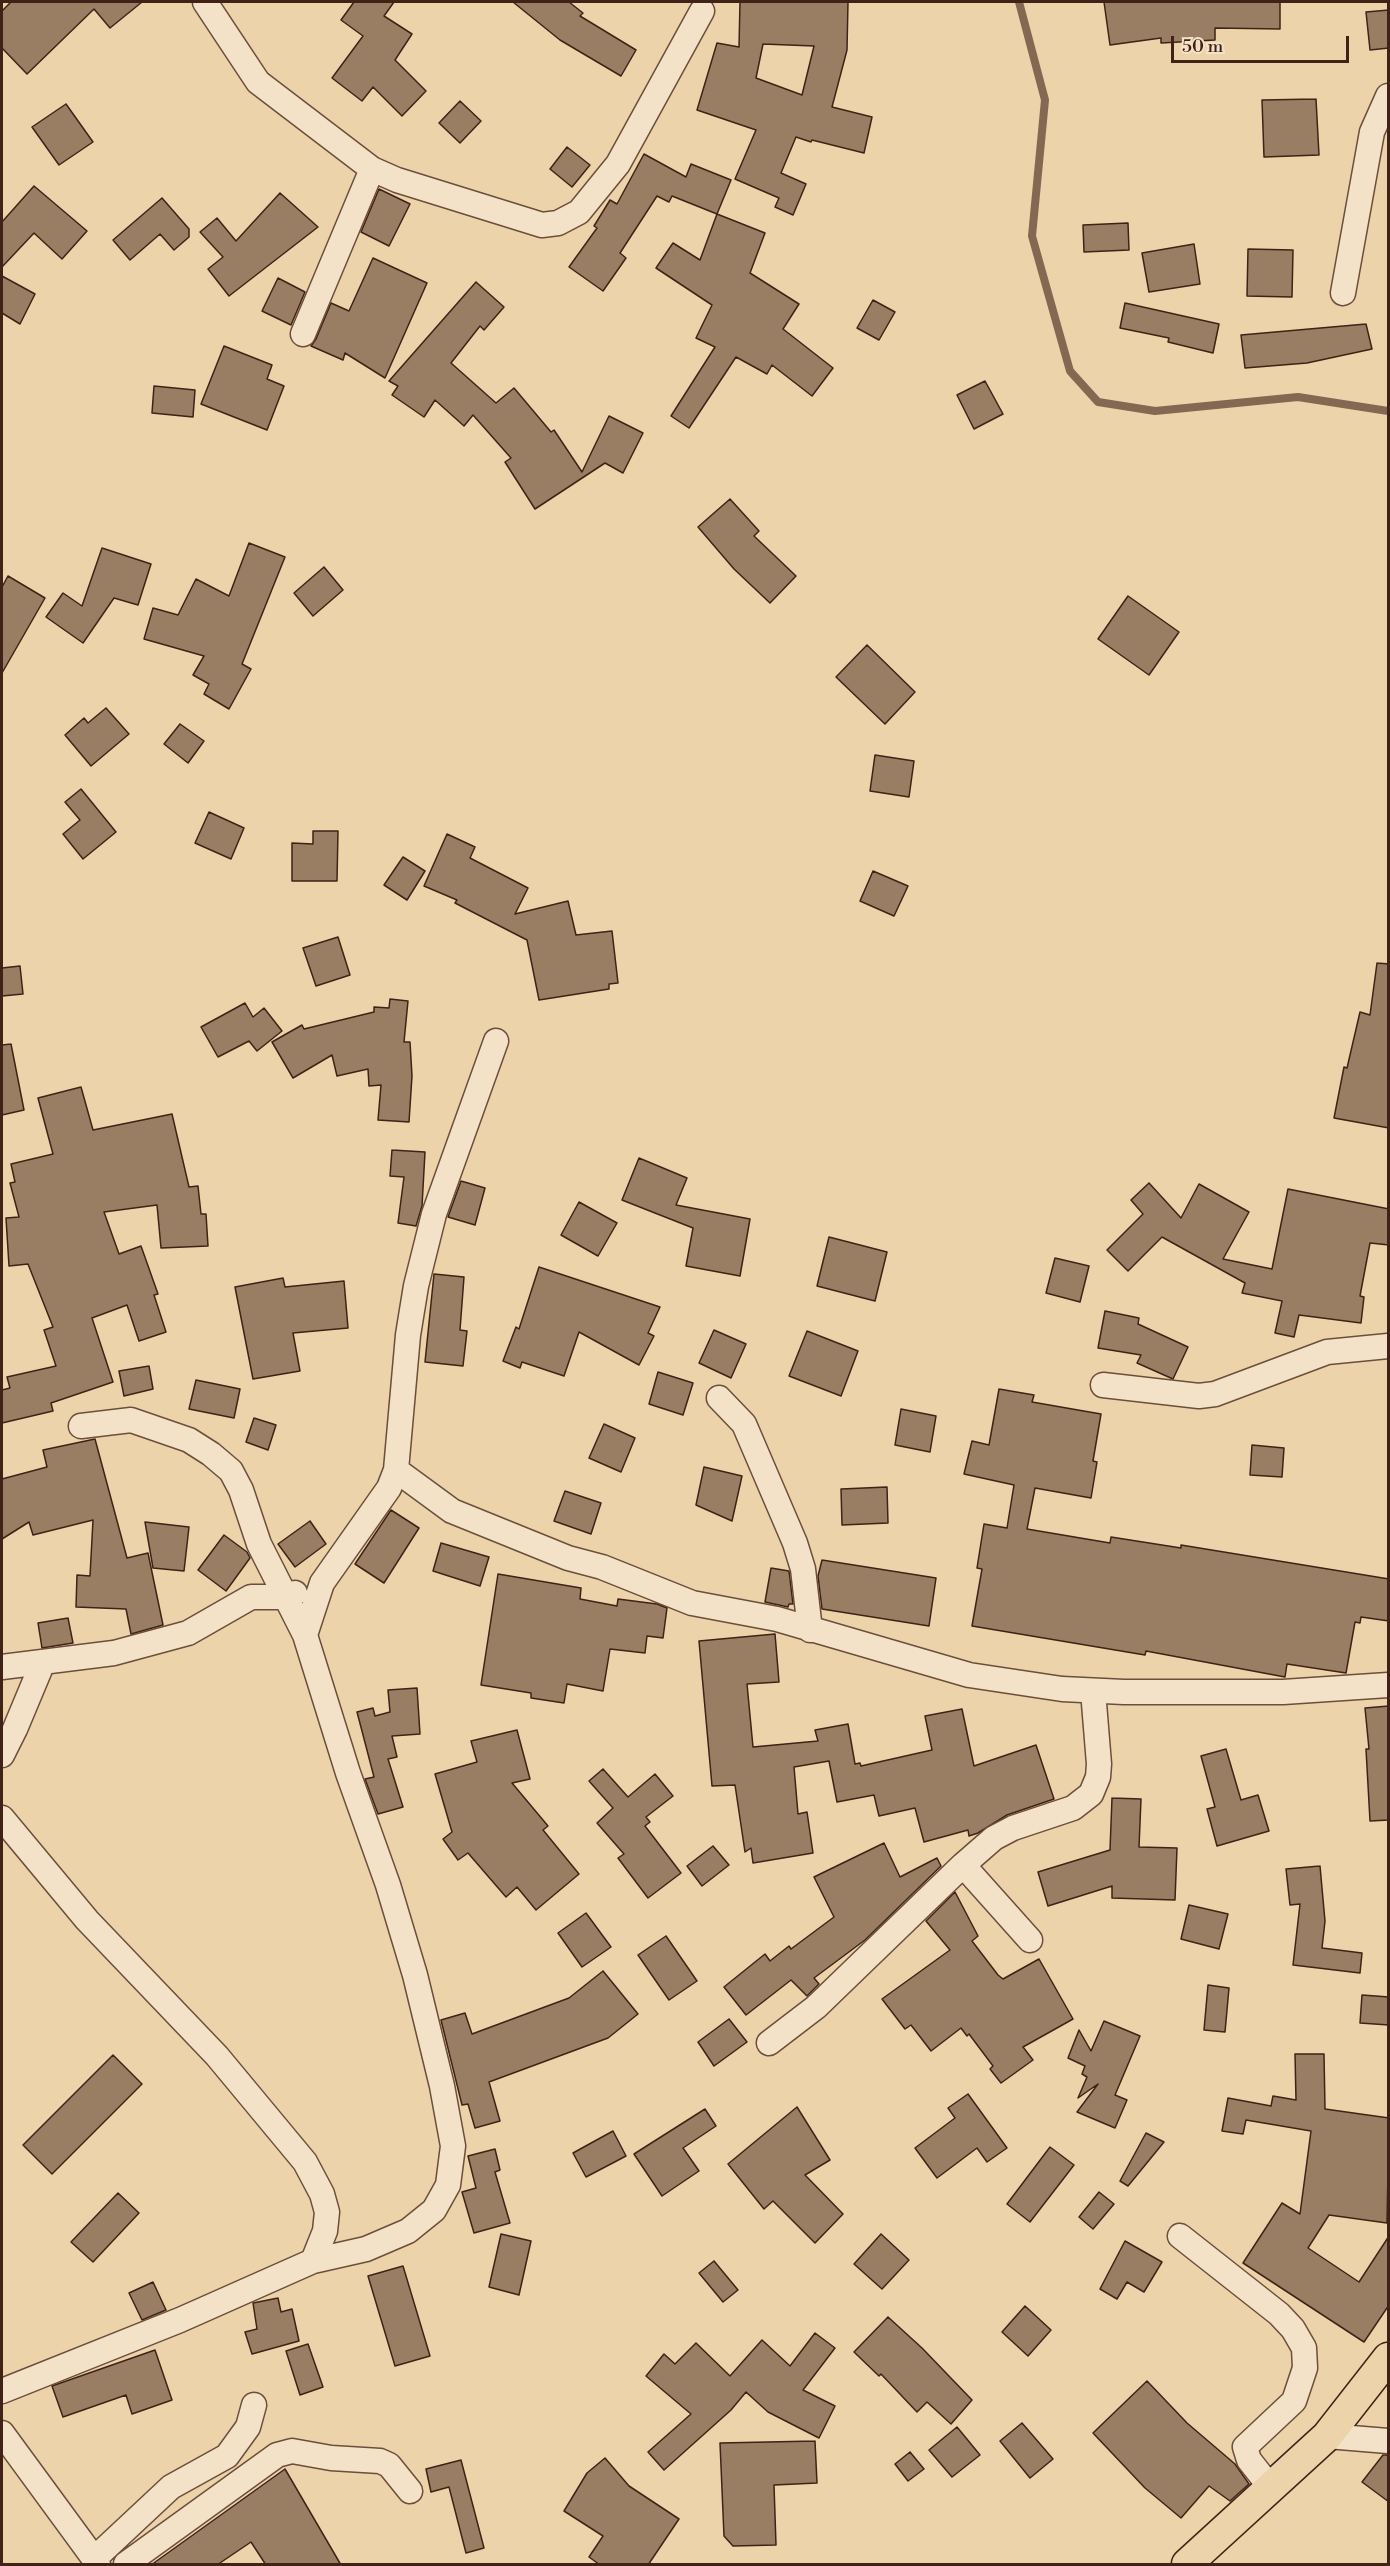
<!DOCTYPE html>
<style>
body{margin:0}
#map{position:relative;width:1390px;height:2566px;overflow:hidden;background:#ecd3aa;font-family:"Libre Bodoni",serif}
canvas{display:block}
.frame{position:absolute;inset:0;border:3px solid #402216;pointer-events:none}
.scale{position:absolute;left:1171px;top:36px;width:178px;height:27px;box-sizing:border-box;border:3px solid #402216;border-top:0;padding-left:8px;font-size:18px;line-height:21px;white-space:nowrap;color:#402216;-webkit-text-stroke:4px #f3e2c8;paint-order:stroke}
</style>
<div id="map">
<canvas width="1390" height="2566"></canvas>
<div class="frame"></div>
<div class="scale">50 m</div>
</div>
<script>
const g = document.querySelector('canvas').getContext('2d');
g.lineJoin = 'round';
const shape = rows => new Path2D(rows.map(r => 'M' + r).join(''));
function stroke(path, color, width, dash) { g.strokeStyle = color; g.lineWidth = width; g.lineCap = dash ? 'butt' : 'round'; g.setLineDash(dash || []); g.stroke(path); }
function fill(path, color) { g.fillStyle = color; g.fill(path, 'evenodd'); }
stroke(shape([
 [1019,2,1045,100,1032,236,1070,371,1098,402,1155,411,1298,397,1388,411]
]), '#846851', 8);
const building = shape([
 [11,2,142,2,110,28,94,9,27,74,2,48,2,11,11,2],
 [354,2,394,2,384,16,412,34,395,60,426,91,402,116,373,87,362,101,332,78,363,36,341,20,354,2],
 [513,2,569,2,583,13,580,16,636,50,621,76,560,40,513,2],
 [740,2,848,2,847,50,832,107,872,117,864,153,812,140,811,142,796,137,781,173,806,184,793,215,775,207,779,198,735,179,756,130,697,110,717,43,739,47,740,2],
 [763,44,814,46,802,95,756,78,763,44],
 [1104,2,1280,2,1280,29,1215,28,1215,40,1161,43,1161,38,1110,45,1104,2],
 [1389,10,1389,48,1370,50,1366,12,1389,10],
 [1316,99,1319,155,1264,157,1262,100,1316,99],
 [460,101,481,121,460,143,439,123,460,101],
 [66,104,93,142,59,165,32,127,66,104],
 [567,147,590,165,572,187,550,169,567,147],
 [644,154,686,177,691,164,731,180,717,214,672,196,669,202,657,196,620,253,626,258,603,291,569,267,597,228,594,226,610,200,617,204,644,154],
 [34,186,87,231,62,259,34,233,2,267,2,222,34,186],
 [379,189,410,204,389,246,361,232,379,189],
 [280,193,318,227,229,296,208,269,223,257,200,232,217,218,236,241,280,193],
 [162,198,189,229,189,237,174,250,160,234,130,260,113,240,162,198],
 [717,214,765,233,750,273,799,304,783,329,833,368,812,396,772,365,767,374,736,357,689,428,671,416,715,347,696,338,712,305,656,268,673,243,700,260,717,214],
 [1128,223,1129,250,1084,252,1083,225,1128,223],
 [1194,244,1200,284,1149,292,1142,253,1194,244],
 [1248,249,1293,250,1292,297,1247,296,1248,249],
 [373,258,427,283,385,378,345,353,343,360,311,346,316,339,331,303,349,311,373,258],
 [2,276,35,294,20,324,2,313,2,276],
 [278,278,305,292,291,325,262,311,278,278],
 [476,282,504,307,484,330,480,326,451,363,496,403,514,388,551,432,554,430,582,472,609,416,643,433,623,473,605,463,535,509,505,462,511,458,473,415,464,426,435,400,424,417,392,395,398,386,389,381,476,282],
 [873,300,895,312,879,340,857,328,873,300],
 [1125,303,1219,324,1213,353,1168,342,1169,338,1120,328,1125,303],
 [1366,324,1372,349,1307,363,1245,368,1241,335,1366,324],
 [224,346,272,365,267,379,284,386,267,430,201,404,224,346],
 [985,381,1003,414,974,429,957,395,985,381],
 [154,386,195,390,193,417,152,413,154,386],
 [730,499,759,531,754,536,796,576,770,603,734,569,698,527,730,499],
 [249,543,285,557,242,664,251,669,229,709,204,694,209,684,193,675,204,656,144,639,153,608,178,615,196,579,229,596,249,543],
 [102,548,151,564,138,605,114,598,83,643,46,617,63,593,82,606,102,548],
 [324,567,343,590,313,616,294,593,324,567],
 [8,576,45,598,2,673,2,587,8,576],
 [1128,596,1179,632,1149,675,1098,639,1128,596],
 [867,645,915,692,885,724,836,677,867,645],
 [106,708,129,734,91,766,65,735,84,718,88,723,106,708],
 [180,724,204,741,188,763,164,744,180,724],
 [875,755,914,761,909,797,870,791,875,755],
 [81,789,116,832,83,859,63,834,80,820,65,802,81,789],
 [209,812,244,828,231,859,195,843,209,812],
 [313,831,338,831,337,881,292,881,292,843,313,844,313,831],
 [447,834,475,847,470,858,528,888,515,914,568,901,576,935,612,931,618,983,609,984,609,989,539,1000,527,940,455,903,457,900,424,886,447,834],
 [403,857,425,871,407,900,384,885,403,857],
 [873,871,908,886,894,916,860,901,873,871],
 [338,937,350,975,316,986,303,948,338,937],
 [1377,963,1389,964,1389,1128,1334,1118,1344,1067,1347,1068,1360,1012,1370,1015,1377,963],
 [20,966,23,994,2,996,2,968,20,966],
 [390,999,408,1001,404,1042,410,1042,412,1076,409,1122,378,1120,381,1085,369,1086,368,1069,337,1076,332,1055,293,1078,272,1042,302,1025,304,1029,374,1012,374,1007,389,1008,390,999],
 [245,1003,253,1017,264,1008,282,1031,257,1051,249,1041,218,1057,201,1027,245,1003],
 [11,1044,24,1110,2,1115,2,1045,11,1044],
 [81,1087,93,1130,172,1114,189,1187,198,1186,201,1214,206,1214,208,1246,161,1248,157,1205,104,1212,119,1254,141,1246,158,1294,154,1295,166,1332,139,1341,127,1305,92,1318,113,1382,51,1403,53,1411,2,1423,2,1390,10,1388,7,1377,56,1366,44,1330,53,1327,28,1264,9,1266,6,1218,19,1217,10,1183,15,1182,11,1164,53,1154,38,1098,81,1087],
 [392,1150,425,1152,422,1206,416,1226,398,1223,404,1177,390,1176,392,1150],
 [639,1158,687,1178,676,1205,750,1219,740,1276,686,1266,693,1228,622,1200,639,1158],
 [461,1181,485,1188,475,1225,448,1217,461,1181],
 [1149,1183,1181,1218,1199,1184,1249,1212,1223,1259,1272,1269,1288,1189,1389,1209,1389,1245,1370,1243,1360,1296,1364,1297,1361,1323,1299,1315,1294,1337,1275,1333,1282,1301,1242,1293,1245,1283,1162,1237,1128,1271,1107,1250,1143,1214,1131,1200,1149,1183],
 [579,1202,617,1223,598,1256,561,1235,579,1202],
 [829,1237,887,1252,875,1301,817,1286,829,1237],
 [1055,1258,1089,1266,1080,1302,1046,1293,1055,1258],
 [539,1267,660,1307,648,1333,654,1336,639,1365,579,1332,564,1376,522,1362,520,1368,503,1361,516,1327,519,1329,539,1267],
 [434,1274,464,1277,460,1330,467,1331,463,1366,425,1362,434,1274],
 [283,1278,285,1287,344,1281,348,1328,293,1333,300,1371,253,1379,235,1287,283,1278],
 [1105,1311,1139,1318,1138,1324,1188,1347,1173,1379,1137,1363,1141,1355,1098,1348,1105,1311],
 [714,1330,746,1344,731,1378,699,1363,714,1330],
 [807,1331,858,1351,841,1396,789,1376,807,1331],
 [149,1366,153,1389,124,1396,119,1371,149,1366],
 [658,1372,693,1383,683,1415,649,1404,658,1372],
 [196,1380,240,1389,234,1418,189,1409,196,1380],
 [999,1389,1034,1395,1032,1402,1101,1414,1093,1461,1097,1462,1091,1498,1035,1488,1027,1529,1110,1543,1111,1537,1181,1548,1181,1545,1389,1579,1389,1621,1361,1617,1360,1623,1355,1622,1346,1673,1287,1664,1285,1677,1146,1651,1145,1655,972,1626,982,1569,977,1568,984,1524,1007,1528,1014,1485,964,1474,972,1441,989,1445,999,1389],
 [901,1409,936,1416,930,1452,895,1445,901,1409],
 [254,1418,276,1425,268,1450,246,1442,254,1418],
 [604,1424,635,1438,621,1472,589,1458,604,1424],
 [95,1439,127,1558,148,1553,163,1625,131,1634,126,1609,76,1607,77,1575,90,1576,93,1520,33,1535,29,1522,2,1539,2,1479,47,1467,43,1450,95,1439],
 [1252,1445,1284,1448,1282,1477,1250,1475,1252,1445],
 [704,1467,742,1476,732,1521,696,1505,704,1467],
 [887,1487,888,1523,842,1525,841,1489,887,1487],
 [565,1491,601,1503,591,1534,554,1521,565,1491],
 [391,1510,419,1528,384,1583,355,1564,391,1510],
 [310,1521,326,1544,295,1567,278,1544,310,1521],
 [145,1522,189,1527,184,1571,153,1568,145,1522],
 [224,1535,247,1552,250,1558,226,1591,198,1570,224,1535],
 [441,1543,489,1557,480,1586,433,1571,441,1543],
 [822,1560,936,1578,929,1626,822,1609,818,1576,822,1560],
 [771,1568,789,1571,793,1604,789,1604,788,1607,765,1602,771,1568],
 [498,1574,581,1588,580,1599,617,1606,618,1599,657,1604,667,1608,663,1638,647,1636,645,1653,610,1649,603,1691,567,1684,564,1703,531,1698,531,1693,481,1685,498,1574],
 [68,1618,73,1643,42,1648,38,1623,68,1618],
 [775,1634,779,1682,747,1684,753,1747,818,1741,815,1730,848,1724,855,1764,860,1763,861,1766,932,1750,925,1716,962,1709,974,1766,1036,1745,1054,1799,1007,1815,978,1833,969,1836,968,1830,924,1842,915,1808,879,1816,874,1795,837,1802,829,1761,794,1767,798,1814,807,1812,813,1853,753,1863,751,1848,745,1852,735,1785,712,1786,699,1641,775,1634],
 [417,1688,420,1734,392,1736,397,1757,388,1759,403,1807,378,1814,365,1779,374,1777,357,1712,373,1708,375,1716,390,1712,388,1690,417,1688],
 [1389,1706,1389,1820,1370,1821,1366,1749,1369,1749,1365,1708,1389,1706],
 [517,1730,530,1779,512,1783,548,1826,543,1830,579,1874,536,1910,517,1887,506,1897,468,1853,458,1860,443,1839,452,1832,435,1774,477,1762,471,1741,517,1730],
 [1226,1749,1241,1800,1258,1795,1269,1831,1217,1846,1207,1809,1215,1807,1201,1756,1226,1749],
 [603,1769,628,1797,655,1774,673,1796,646,1817,650,1822,645,1826,681,1873,648,1898,618,1858,624,1854,597,1823,613,1808,589,1781,603,1769],
 [1112,1798,1141,1799,1139,1847,1177,1848,1175,1900,1112,1898,1112,1886,1048,1906,1038,1872,1110,1850,1112,1798],
 [884,1843,900,1877,937,1858,941,1866,865,1940,814,1978,819,1984,807,1996,791,1980,746,2015,724,1987,765,1954,770,1961,789,1946,791,1949,834,1917,814,1877,884,1843],
 [713,1846,729,1865,702,1886,687,1866,713,1846],
 [1320,1866,1325,1921,1322,1948,1362,1953,1360,1973,1293,1965,1300,1904,1290,1905,1286,1869,1320,1866],
 [955,1892,978,1936,972,1941,998,1975,1003,1979,1039,1959,1073,2019,1023,2047,1033,2060,1001,2083,990,2069,993,2066,969,2034,967,2036,961,2028,931,2051,911,2025,905,2029,882,1999,950,1950,926,1921,955,1892],
 [1189,1905,1228,1914,1219,1949,1181,1939,1189,1905],
 [586,1913,611,1947,582,1967,558,1933,586,1913],
 [666,1936,697,1981,669,2000,638,1955,666,1936],
 [603,1971,638,2014,608,2038,489,2082,500,2121,475,2128,468,2104,462,2105,441,2020,465,2013,472,2034,569,1998,603,1971],
 [1208,1985,1229,1988,1225,2032,1204,2030,1208,1985],
 [1362,1995,1389,1997,1389,2025,1360,2023,1362,1995],
 [729,2019,747,2042,714,2066,698,2042,729,2019],
 [1104,2021,1140,2036,1115,2095,1127,2100,1115,2128,1077,2112,1098,2084,1078,2098,1087,2077,1082,2074,1085,2066,1068,2058,1079,2030,1091,2051,1104,2021],
 [1295,2054,1324,2054,1325,2109,1389,2118,1387,2223,1329,2215,1308,2248,1359,2282,1389,2236,1389,2305,1364,2342,1243,2263,1282,2203,1300,2214,1311,2131,1246,2120,1243,2134,1222,2131,1228,2098,1271,2106,1273,2096,1296,2100,1295,2054],
 [113,2055,142,2084,52,2174,23,2145,113,2055],
 [968,2094,1007,2148,987,2162,977,2148,937,2178,915,2148,955,2118,948,2108,968,2094],
 [797,2107,830,2160,805,2175,843,2214,815,2243,773,2201,764,2209,728,2164,797,2107],
 [705,2109,716,2126,683,2148,699,2171,662,2196,634,2154,705,2109],
 [613,2131,626,2156,586,2177,573,2153,613,2131],
 [1146,2133,1164,2142,1128,2186,1120,2181,1146,2133],
 [1050,2147,1074,2165,1030,2222,1007,2204,1050,2147],
 [495,2149,500,2170,495,2172,510,2223,474,2233,462,2192,476,2188,468,2156,495,2149],
 [1099,2192,1114,2204,1093,2229,1079,2217,1099,2192],
 [118,2193,139,2213,93,2262,71,2242,118,2193],
 [501,2234,531,2241,519,2295,489,2287,501,2234],
 [881,2234,909,2260,882,2289,854,2264,881,2234],
 [1125,2241,1162,2262,1144,2292,1127,2282,1117,2299,1100,2289,1125,2241],
 [714,2261,738,2290,723,2302,699,2273,714,2261],
 [403,2266,430,2356,395,2366,368,2276,403,2266],
 [153,2282,166,2310,142,2320,129,2293,153,2282],
 [278,2298,281,2312,292,2309,299,2341,252,2354,245,2332,257,2329,253,2303,278,2298],
 [1025,2306,1051,2330,1028,2356,1002,2332,1025,2306],
 [888,2317,922,2348,972,2400,951,2424,927,2402,917,2412,881,2374,879,2376,854,2352,888,2317],
 [815,2333,835,2348,803,2390,835,2406,819,2438,768,2412,746,2392,731,2410,664,2470,648,2452,691,2414,646,2376,664,2354,675,2364,696,2343,730,2376,762,2340,790,2366,815,2333],
 [308,2344,323,2387,300,2395,286,2351,308,2344],
 [155,2350,172,2400,132,2414,126,2395,63,2417,52,2386,155,2350],
 [1147,2381,1187,2423,1235,2464,1249,2484,1230,2501,1209,2486,1181,2518,1145,2488,1093,2433,1147,2381],
 [1022,2423,1053,2459,1030,2478,1000,2441,1022,2423],
 [957,2427,980,2455,952,2477,929,2450,957,2427],
 [815,2441,817,2483,774,2485,776,2545,733,2546,724,2536,720,2443,815,2441],
 [910,2452,924,2469,908,2481,895,2464,910,2452],
 [1383,2455,1389,2455,1389,2502,1362,2482,1383,2455],
 [605,2458,629,2486,679,2519,648,2565,600,2565,589,2557,603,2536,564,2511,587,2473,605,2458],
 [461,2460,484,2548,466,2553,449,2487,431,2492,426,2469,461,2460],
 [285,2469,341,2565,266,2565,251,2542,217,2565,151,2565,285,2469]
]);
fill(building, '#997e63');
stroke(building, '#402216', 1.5);
const minor = shape([
 [205,2,258,82,372,169,397,180,542,225,558,223,579,212,618,164,702,11],
 [1343,293,1372,132,1388,96],
 [303,334,372,169],
 [1103,1385,1199,1396,1215,1394,1327,1352,1388,1346],
 [719,1398,744,1424,795,1543,803,1569,810,1630],
 [396,1470,452,1511,568,1558,602,1567,692,1603,777,1619,969,1675,1062,1689,1124,1692,1283,1692,1388,1685],
 [305,1635,322,1583,389,1488,396,1470,408,1335,416,1286,434,1214,496,1041],
 [2,1667,114,1653,188,1633,251,1597,284,1597,295,1593],
 [2,1755,15,1729,43,1662],
 [2,1818,87,1920,217,2056,305,2162,322,2194,327,2212,325,2231,313,2261],
 [963,1865,1030,1940],
 [769,2043,816,2007,963,1865,994,1838,1013,1828,1073,1808,1091,1794,1098,1777,1099,1764,1093,1691],
 [1180,2236,1279,2314,1293,2329,1304,2348,1305,2368,1294,2401,1245,2447,1249,2460,1271,2488],
 [2,2391,180,2320,313,2261,366,2249,408,2231,434,2210,448,2185,453,2146,442,2086,415,1975,388,1885,348,1773,305,1635,259,1544,241,1490,231,1471,211,1454,189,1440,131,1420,81,1426],
 [2,2433,98,2564],
 [1327,2436,1388,2441],
 [94,2559,171,2487,227,2456,248,2427,254,2405],
 [126,2564,277,2455,292,2451,331,2458,380,2461,389,2465,410,2491]
]);
const major = shape([
 [1187,2564,1327,2436,1388,2358]
]);
stroke(minor, '#6b4e3b', 27);
stroke(major, '#402216', 33);
stroke(minor, '#f3e2c8', 24);
stroke(major, '#ecd3aa', 30);
</script>
